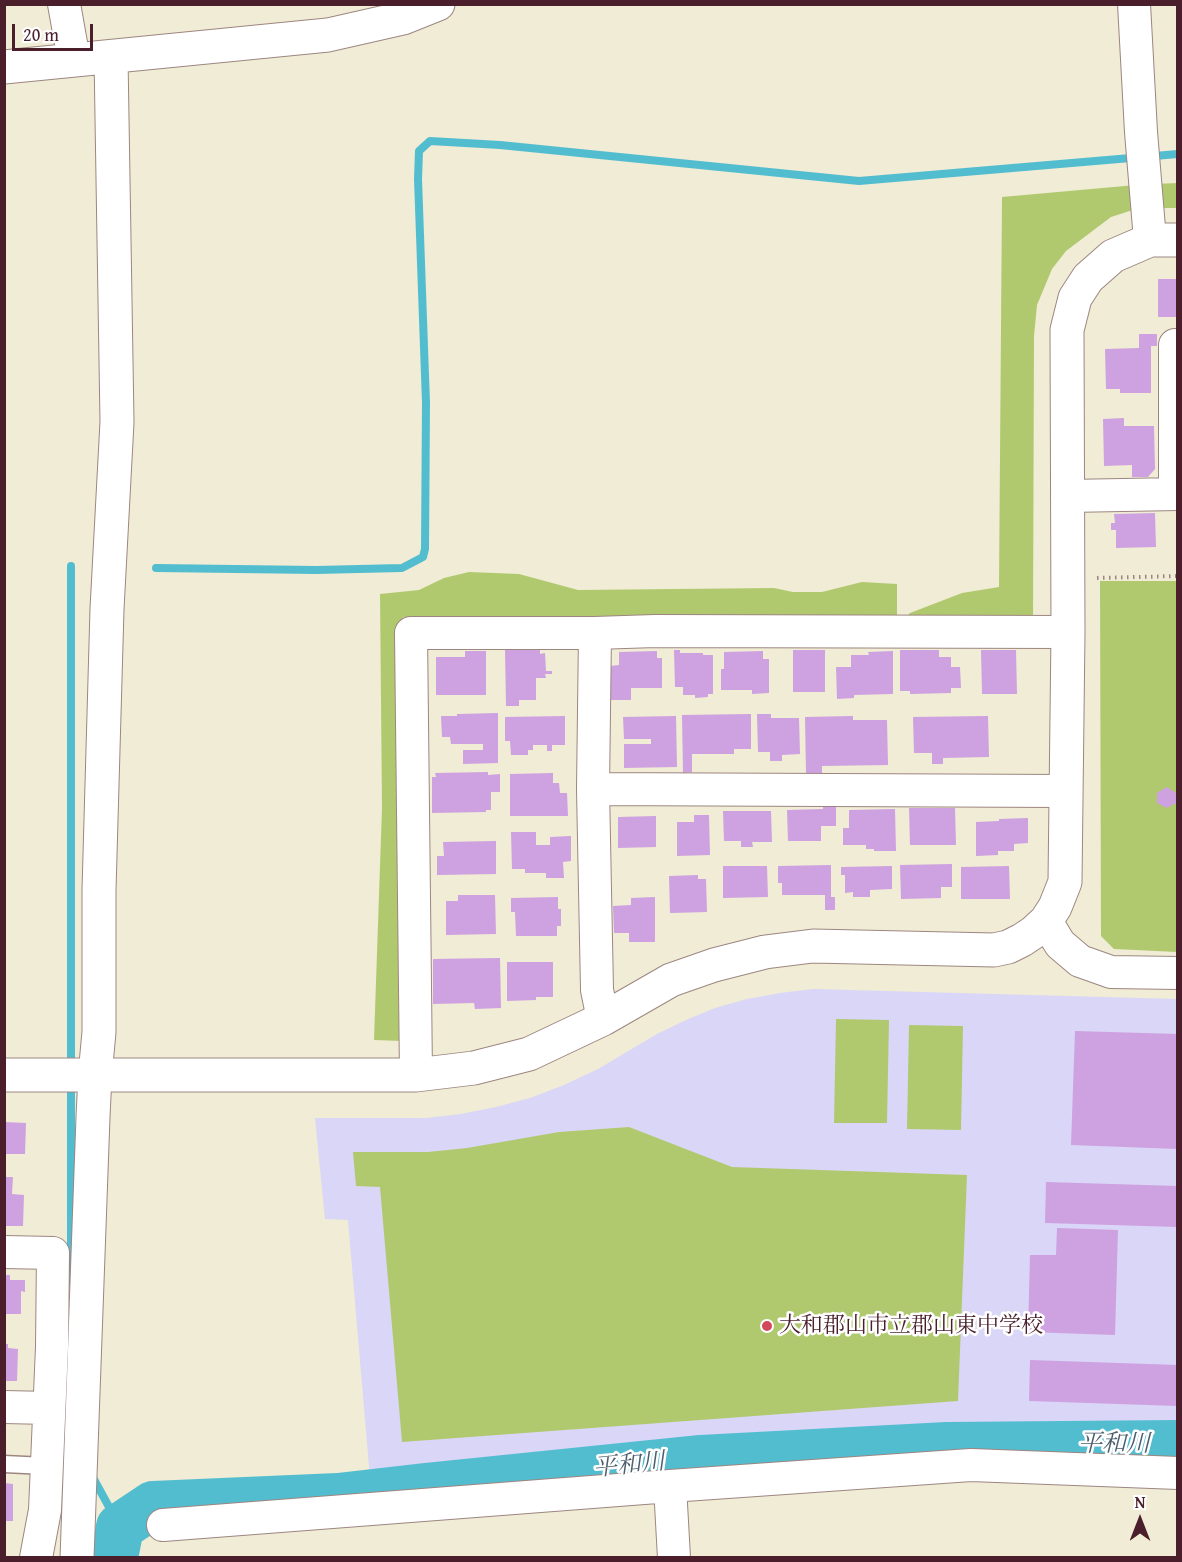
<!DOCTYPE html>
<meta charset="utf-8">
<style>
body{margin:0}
#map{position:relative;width:1182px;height:1562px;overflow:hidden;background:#f0ecd6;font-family:"Gentium Book Plus",serif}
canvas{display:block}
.frame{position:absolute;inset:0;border:6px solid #4a1f2b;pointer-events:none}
.north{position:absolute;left:1110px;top:1490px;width:60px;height:60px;-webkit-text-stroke:4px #fff;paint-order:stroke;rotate:0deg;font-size:16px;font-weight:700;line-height:24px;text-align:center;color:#4a1f2b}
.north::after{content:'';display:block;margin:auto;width:21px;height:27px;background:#4a1f2b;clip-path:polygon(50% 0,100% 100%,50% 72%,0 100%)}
.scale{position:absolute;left:12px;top:24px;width:81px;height:27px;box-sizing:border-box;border:3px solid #4a1f2b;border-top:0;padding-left:8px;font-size:18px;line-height:21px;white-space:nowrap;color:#4a1f2b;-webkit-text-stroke:4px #fff;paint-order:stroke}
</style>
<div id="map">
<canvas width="1182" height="1562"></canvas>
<div class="frame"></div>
<div class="north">N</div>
<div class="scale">20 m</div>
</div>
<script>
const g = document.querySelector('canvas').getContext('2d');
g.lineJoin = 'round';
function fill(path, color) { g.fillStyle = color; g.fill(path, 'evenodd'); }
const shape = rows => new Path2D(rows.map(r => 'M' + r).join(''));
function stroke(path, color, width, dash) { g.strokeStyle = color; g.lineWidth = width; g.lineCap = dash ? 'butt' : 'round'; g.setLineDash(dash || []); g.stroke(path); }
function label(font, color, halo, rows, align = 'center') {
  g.font = font + ' "Gentium Book Plus","Noto Serif JP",serif'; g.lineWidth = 5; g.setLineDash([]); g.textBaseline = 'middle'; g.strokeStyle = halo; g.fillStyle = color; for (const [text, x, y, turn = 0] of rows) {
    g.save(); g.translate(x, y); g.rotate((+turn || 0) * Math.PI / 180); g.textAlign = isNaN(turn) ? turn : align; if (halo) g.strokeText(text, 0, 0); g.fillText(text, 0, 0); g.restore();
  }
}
fill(shape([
 [813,989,1177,999,1177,1439,979,1433,370,1478,348,1220,325,1219,315,1118,426,1118,461,1114,496,1107,530,1098,564,1085,598,1069,657,1034,686,1020,715,1008,747,999,780,993]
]), '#dad6f7');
fill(shape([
 [1177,183,1177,208,1156,208,1155,184],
 [1136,185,1136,209,1111,217,1066,251,1052,269,1037,305,1034,336,1033,620,905,618,910,613,962,593,999,587,1002,197],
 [469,572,519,574,578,590,774,588,793,592,822,592,862,582,897,584,897,617,403,617,402,1041,374,1040,382,808,380,594,419,590,444,578],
 [1100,581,1177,581,1177,952,1114,949,1101,936],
 [836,1019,889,1020,887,1123,834,1123],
 [909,1025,963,1026,961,1130,907,1129],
 [629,1127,732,1167,967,1175,958,1401,402,1442,380,1187,356,1186,353,1152,428,1152,467,1148,559,1132]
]), '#b1c96e');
stroke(shape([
 [156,568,316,570,402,568,423,557,425,549,426,403,418,179,419,151,430,141,500,145,859,181,1178,154],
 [71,1069,71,566],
 [71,1082,71,1282],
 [91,1474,120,1527]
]), '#53bdd0', 8);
stroke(shape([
 [114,1558,120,1527,153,1505,338,1497,425,1487,701,1459,947,1446,1178,1444]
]), '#53bdd0', 48);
fill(shape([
 [1158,279,1178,279,1178,317,1158,317],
 [1139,334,1157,334,1157,346,1151,346,1151,393,1120,393,1120,389,1106,389,1105,349,1139,348],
 [1124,418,1124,426,1154,426,1155,469,1148,477,1132,477,1132,465,1104,466,1103,419],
 [1155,513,1156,547,1116,548,1116,530,1111,530,1111,523,1115,523,1114,514],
 [540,648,540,654,545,653,546,671,552,671,552,674,545,674,546,678,536,678,536,700,519,700,519,706,506,706,505,649],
 [674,650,680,650,680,653,703,653,703,655,713,655,713,694,708,694,708,697,695,698,695,695,683,695,683,687,675,687],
 [793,650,825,650,825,692,793,692],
 [900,650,939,650,939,657,951,657,951,667,960,667,961,688,951,688,951,693,910,694,910,691,900,691],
 [981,650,1016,650,1017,694,982,694],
 [465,651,486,651,486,695,436,695,436,657,465,657],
 [657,651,657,658,662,658,662,688,631,688,631,700,610,700,610,666,619,665,619,652],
 [763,651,763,659,769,659,769,693,752,694,752,690,721,690,721,669,724,669,724,652],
 [893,651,893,694,854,695,854,698,837,699,836,667,851,667,851,655,869,655,868,652],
 [498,713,498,763,463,764,463,750,483,750,483,744,451,744,450,737,442,737,441,716,457,716,457,714],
 [751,714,751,749,734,749,734,754,692,754,692,772,683,773,682,715],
 [757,714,771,714,771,718,799,718,800,754,782,755,782,761,770,761,770,752,758,752],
 [565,716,565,745,552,745,552,751,547,751,547,745,533,745,533,750,528,750,528,755,511,755,510,741,505,741,505,717],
 [676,716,677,767,624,768,624,744,651,744,651,739,624,739,623,717],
 [853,716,853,720,887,720,888,765,822,766,822,773,806,773,805,717],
 [988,716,989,757,943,758,943,764,932,764,932,753,914,753,913,717],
 [488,772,488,775,500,774,500,792,491,792,491,810,486,810,486,812,432,813,432,777,436,777,435,773],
 [553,773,553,783,559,783,560,793,567,793,568,816,510,816,510,774],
 [1167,787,1176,793,1176,803,1167,808,1157,803,1157,793],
 [823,805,836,805,836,826,821,826,821,841,788,841,787,810,823,809],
 [909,808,955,808,956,845,910,845],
 [895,809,896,851,874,851,874,849,866,849,866,845,843,845,843,828,849,828,849,810],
 [723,811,771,811,772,842,752,842,753,847,741,847,741,841,724,841],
 [694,815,709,815,710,855,677,856,677,822,694,822],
 [656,816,656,847,618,848,618,817],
 [1028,818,1028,843,1014,844,1014,851,998,851,998,855,976,856,976,822,999,821,999,819],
 [511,832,536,832,536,845,550,845,550,837,571,836,571,861,563,862,564,878,546,878,546,873,525,873,525,869,512,869],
 [496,841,496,874,437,875,437,856,444,856,443,842],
 [952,864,952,887,941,887,941,898,901,899,900,865],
 [831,865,831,897,835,897,835,910,825,910,825,895,782,895,782,883,778,883,778,866],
 [723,866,767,866,768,897,723,898],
 [892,866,892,889,870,890,870,897,853,897,853,892,845,893,845,875,841,875,841,867],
 [1009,866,1010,899,961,899,961,867],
 [698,875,698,879,706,879,707,912,670,913,669,876],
 [458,895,495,895,496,934,446,935,446,901,458,901],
 [558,897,558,909,561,909,561,926,557,926,557,936,516,936,515,912,511,912,511,898],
 [655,897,655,942,629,942,629,933,614,933,613,906,631,905,631,898],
 [500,958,501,1008,475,1009,474,1003,433,1004,433,959],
 [507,962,553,962,553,997,536,997,536,1000,507,1001],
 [1075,1031,1178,1034,1178,1149,1071,1145],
 [4,1122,26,1123,25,1154,4,1154],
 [4,1177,13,1177,12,1194,24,1195,23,1226,4,1226],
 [1046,1182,1178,1186,1178,1227,1045,1223],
 [1057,1228,1118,1230,1115,1335,1028,1332,1030,1255,1056,1255],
 [4,1275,10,1275,10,1280,25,1280,25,1292,21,1291,21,1314,4,1314],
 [4,1344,8,1344,8,1348,18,1349,17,1381,4,1381],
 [1030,1360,1178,1365,1178,1406,1029,1401],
 [4,1483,13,1484,13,1521,4,1521]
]), '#cea1e0');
const service = shape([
 [4,1464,46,1466]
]);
const minor = shape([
 [64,4,74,60],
 [1134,4,1141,132,1150,240],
 [1175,494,1175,345,1178,345],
 [1067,496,1178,494],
 [595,633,593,789,597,990,603,1019],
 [593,789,1066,791],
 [1046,921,1060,944,1080,961,1111,972,1178,973],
 [416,1075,411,633,595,633,655,631,1068,632],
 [4,1252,53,1253,52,1347,45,1510,36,1558],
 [4,1407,49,1408],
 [670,1486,674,1558],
 [163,1525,670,1486,971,1465,1178,1473]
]);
const tertiary = shape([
 [4,67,328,35,403,18,438,4],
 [4,1075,416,1075,474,1068,529,1054,603,1019,671,980,714,965,765,952,813,946,994,950,1008,947,1022,940,1034,932,1046,921,1055,907,1065,882,1068,632,1067,330,1075,298,1088,278,1113,256,1150,240,1178,240],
 [77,1558,93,1117,95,1075,99,1032,99,890,107,609,117,422,111,57]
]);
stroke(service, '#9d8680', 19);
stroke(minor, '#9d8680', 34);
stroke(tertiary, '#9d8680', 35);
stroke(shape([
 [1097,578,1178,576]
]), '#9d8680', 4, [1.5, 4.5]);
stroke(service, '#fff', 16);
stroke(minor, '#fff', 32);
stroke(tertiary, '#fff', 33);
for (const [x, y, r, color] of [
 [767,1326,6,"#d1495b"]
]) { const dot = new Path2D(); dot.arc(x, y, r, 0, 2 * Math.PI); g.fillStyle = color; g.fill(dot); stroke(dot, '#fff', 2); }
label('22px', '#4a1f2b', '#fff', [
 ["大和郡山市立郡山東中学校",779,1326]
], 'left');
label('italic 24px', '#4e5e6d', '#fff', [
 ["平和川",1114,1445],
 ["平和川",629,1466,-6]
]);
</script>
